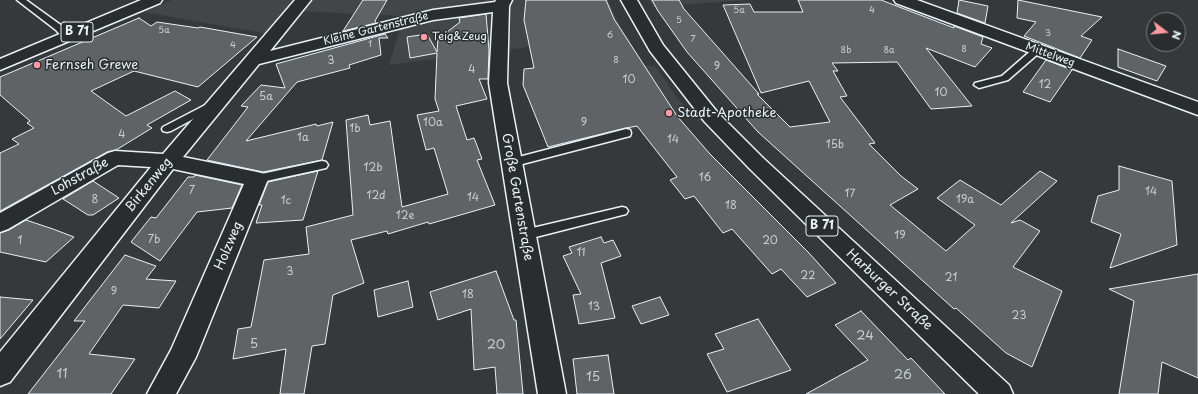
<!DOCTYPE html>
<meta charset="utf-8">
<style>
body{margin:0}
#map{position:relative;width:1198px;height:394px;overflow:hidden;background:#35393a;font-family:"Playpen Sans",sans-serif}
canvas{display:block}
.north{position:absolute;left:1146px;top:12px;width:40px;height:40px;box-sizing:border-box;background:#2a2d2e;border:1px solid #767b7f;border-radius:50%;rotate:106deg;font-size:11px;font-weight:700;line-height:16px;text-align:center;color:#e8f1f8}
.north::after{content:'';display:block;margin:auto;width:14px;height:18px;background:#ff9aa2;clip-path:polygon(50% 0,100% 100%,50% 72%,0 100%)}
</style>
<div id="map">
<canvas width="1198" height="394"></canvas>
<div class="north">N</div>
</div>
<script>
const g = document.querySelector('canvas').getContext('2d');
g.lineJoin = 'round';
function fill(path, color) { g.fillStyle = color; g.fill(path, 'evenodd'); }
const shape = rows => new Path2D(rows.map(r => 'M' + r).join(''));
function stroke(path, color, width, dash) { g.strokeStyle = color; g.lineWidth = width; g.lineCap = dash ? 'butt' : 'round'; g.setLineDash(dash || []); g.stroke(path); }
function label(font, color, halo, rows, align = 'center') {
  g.font = font + ' "Playpen Sans",sans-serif'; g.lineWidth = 3; g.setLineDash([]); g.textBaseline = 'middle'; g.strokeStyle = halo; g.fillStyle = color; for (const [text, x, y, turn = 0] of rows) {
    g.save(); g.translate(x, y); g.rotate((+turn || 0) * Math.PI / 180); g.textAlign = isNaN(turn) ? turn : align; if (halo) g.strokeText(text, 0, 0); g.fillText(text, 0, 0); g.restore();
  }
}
fill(shape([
 [172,0,608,0,617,20,645,66,655,66,676,96,693,114,583,142,544,45,389,65,404,16,295,11,273,35,145,12],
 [649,0,747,0,654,7]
]), '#424647');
const building = shape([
 [363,0,387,0,375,21,376,23,343,31,363,0],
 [526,0,606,0,614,19,677,116,710,154,809,253,836,283,807,297,781,269,772,274,732,229,723,233,694,196,685,199,670,180,677,177,637,126,626,128,548,147,523,85,524,69,534,68,524,20,526,0],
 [652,0,679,0,684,9,759,94,757,94,790,127,830,122,809,81,761,93,723,5,750,4,754,12,803,12,798,0,881,0,954,28,954,26,983,37,981,44,992,48,975,67,926,48,972,106,931,109,897,62,832,63,838,71,833,71,847,96,840,97,875,143,869,144,901,176,918,189,890,205,946,251,975,225,937,198,960,180,1001,205,1040,171,1057,181,1011,223,1020,220,1040,231,1013,267,1062,291,1032,367,1006,353,956,308,954,309,758,132,687,52,658,11,652,0],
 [959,0,988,6,985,23,957,13,959,0],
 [1018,0,1102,17,1081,36,1092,40,1080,58,1024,36,1036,22,1017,18,1018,0],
 [486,14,489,50,488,79,479,79,487,99,456,106,467,140,474,138,476,143,482,159,477,160,495,205,429,224,428,222,388,234,387,231,351,240,364,283,333,295,325,344,312,346,304,394,280,394,286,349,233,359,238,329,251,327,264,260,309,254,306,227,353,215,346,120,368,115,370,125,390,121,402,207,448,194,434,148,426,150,417,115,439,111,435,99,437,53,410,58,407,37,427,34,437,52,438,39,460,22,459,18,486,14],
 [139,18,151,26,157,22,198,28,200,27,257,37,198,87,134,71,91,91,126,116,175,91,191,100,147,125,152,128,116,150,107,152,0,211,0,153,19,144,12,139,34,128,27,123,30,121,0,95,0,77,139,18],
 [385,34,388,38,379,38,381,55,349,65,350,68,297,82,246,141,316,124,317,126,333,122,322,160,263,172,207,160,248,107,241,106,261,85,285,88,276,64,385,34],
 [1118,49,1166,66,1157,81,1118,67,1118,49],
 [1046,60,1072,70,1050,102,1023,92,1046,60],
 [1119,166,1172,181,1177,245,1110,268,1121,234,1091,222,1098,196,1119,190,1119,166],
 [318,171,303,220,256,223,262,205,259,205,268,182,318,171],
 [195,175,242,185,232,208,197,212,160,261,131,242,151,217,156,218,188,177,194,177,195,175],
 [93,181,119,198,93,215,88,215,63,199,93,181],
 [26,220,53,229,74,237,46,262,0,252,0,233,9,230,26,220],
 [601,237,604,243,613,240,621,256,601,263,615,318,579,324,573,295,581,294,563,256,572,253,569,247,601,237],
 [125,255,156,266,146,279,176,281,159,308,123,305,89,354,135,359,111,394,28,394,85,321,74,321,125,255],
 [496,271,514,320,516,320,523,394,497,394,495,367,474,370,471,309,438,320,430,292,496,271],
 [1198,274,1198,378,1162,362,1158,394,1119,394,1134,301,1109,289,1198,274],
 [408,281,413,307,378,317,374,290,408,281],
 [0,297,33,300,0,339,0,297],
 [660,297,669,315,641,324,632,306,660,297],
 [861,311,908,360,911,358,945,394,806,394,868,360,835,325,861,311],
 [758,319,791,370,727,392,707,354,724,349,715,334,758,319],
 [608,355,614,394,577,394,573,359,608,355]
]);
fill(building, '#5f6365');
stroke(building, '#e8f1f8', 1);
const service = shape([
 [17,0,26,0,62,26,71,36,69,38,63,38,56,30,17,0],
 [1037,47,1040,48,1042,50,1040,52,1008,80,979,88,974,85,975,83,1002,76,1034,48,1037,47],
 [213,101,217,102,218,104,217,106,171,131,167,132,163,131,162,129,163,127,213,101],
 [626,129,630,130,631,133,630,136,511,167,507,166,505,163,507,160,511,159,626,129],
 [322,161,326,162,328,165,326,168,257,183,253,182,251,179,253,176,257,175,322,161],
 [622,207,626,208,628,211,626,214,524,240,520,238,518,235,520,232,524,230,622,207]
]);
const minor = shape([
 [295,0,311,0,270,51,433,10,495,2,496,0,512,0,509,6,507,83,566,394,538,394,489,83,493,12,433,20,259,64,183,157,257,172,265,174,268,179,196,357,176,394,147,394,171,350,244,184,173,169,10,382,0,386,0,352,151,167,118,165,8,229,0,232,0,213,108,153,115,151,163,154,295,0],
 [894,0,917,0,1198,102,1198,115,896,3,894,0]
]);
const primary = shape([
 [141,0,162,0,160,3,0,70,0,59,141,0],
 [621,0,637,0,663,45,718,113,763,158,1009,385,1013,394,979,394,749,168,704,121,650,51,621,0]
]);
stroke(service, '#e8f1f8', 3);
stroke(minor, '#e8f1f8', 3);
stroke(primary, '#e8f1f8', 3);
fill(service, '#2a2d2e');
fill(minor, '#2a2d2e');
fill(primary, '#2a2d2e');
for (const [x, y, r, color] of [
 [424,37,4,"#ff9aa2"],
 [37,65,4,"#ff9aa2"],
 [669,113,4,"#ff9aa2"]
]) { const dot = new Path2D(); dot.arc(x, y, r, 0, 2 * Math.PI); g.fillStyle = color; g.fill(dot); stroke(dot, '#2a2d2e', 1.5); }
label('9px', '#c6ced3', null, [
 ["5a",739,11],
 ["4",872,11],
 ["5",679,21],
 ["5a",164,31],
 ["3",1048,34],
 ["6",610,36],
 ["7",693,40],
 ["1",370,45],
 ["4",233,46],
 ["8",964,50],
 ["8b",846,51],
 ["8a",889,51],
 ["8",616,61]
]);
label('11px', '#e8f1f8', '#2a2d2e', [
 ["Kleine Gartenstraße",376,29,-14],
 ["Mittelweg",1050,55,20]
]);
label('11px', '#e8f1f8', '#2a2d2e', [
 ["Teig&Zeug",432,37]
], 'left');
label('11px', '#c6ced3', null, [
 ["3",331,61],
 ["9",717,67],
 ["4",472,70],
 ["10",629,80],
 ["12",1045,85],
 ["10",941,93],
 ["5a",266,97],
 ["10a",433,123],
 ["9",584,123],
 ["1b",355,129],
 ["4",122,135],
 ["1a",303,138],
 ["14",673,140],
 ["15b",835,145],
 ["12b",373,168],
 ["16",705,178],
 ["7",192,191],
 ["14",1151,192],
 ["17",850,194],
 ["12d",376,196],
 ["14",473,198],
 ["8",95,200],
 ["19a",965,200],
 ["1c",286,201],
 ["18",731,206],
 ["12e",405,216],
 ["19",900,236],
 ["7b",154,240],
 ["1",20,241],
 ["20",770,241],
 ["11",581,253],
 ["3",290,272],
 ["22",808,276],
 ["21",951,278],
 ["9",114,292],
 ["18",468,295],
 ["13",594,307],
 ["23",1019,316]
]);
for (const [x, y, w] of [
 [77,32,32],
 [822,226,32]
]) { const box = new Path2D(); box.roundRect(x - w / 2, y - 10, w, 20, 3); g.fillStyle = '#2a2d2e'; g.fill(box); stroke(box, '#e8f1f8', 1); }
label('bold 12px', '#e8f1f8', null, [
 ["B 71",77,32],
 ["B 71",822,226]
]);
label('13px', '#e8f1f8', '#2a2d2e', [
 ["Fernseh Grewe",45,65],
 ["Stadt-Apotheke",677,113]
], 'left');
label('13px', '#e8f1f8', '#2a2d2e', [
 ["Lohstraße",80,177,-29],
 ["Birkenweg",149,185,-51],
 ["Große Gartenstraße",517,197,80],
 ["Holzweg",229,246,-67],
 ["Harburger Straße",889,290,43]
]);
label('13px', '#c6ced3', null, [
 ["24",865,336],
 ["5",254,344],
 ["20",496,345],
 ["11",62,374],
 ["26",903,375],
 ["15",593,377]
]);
</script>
